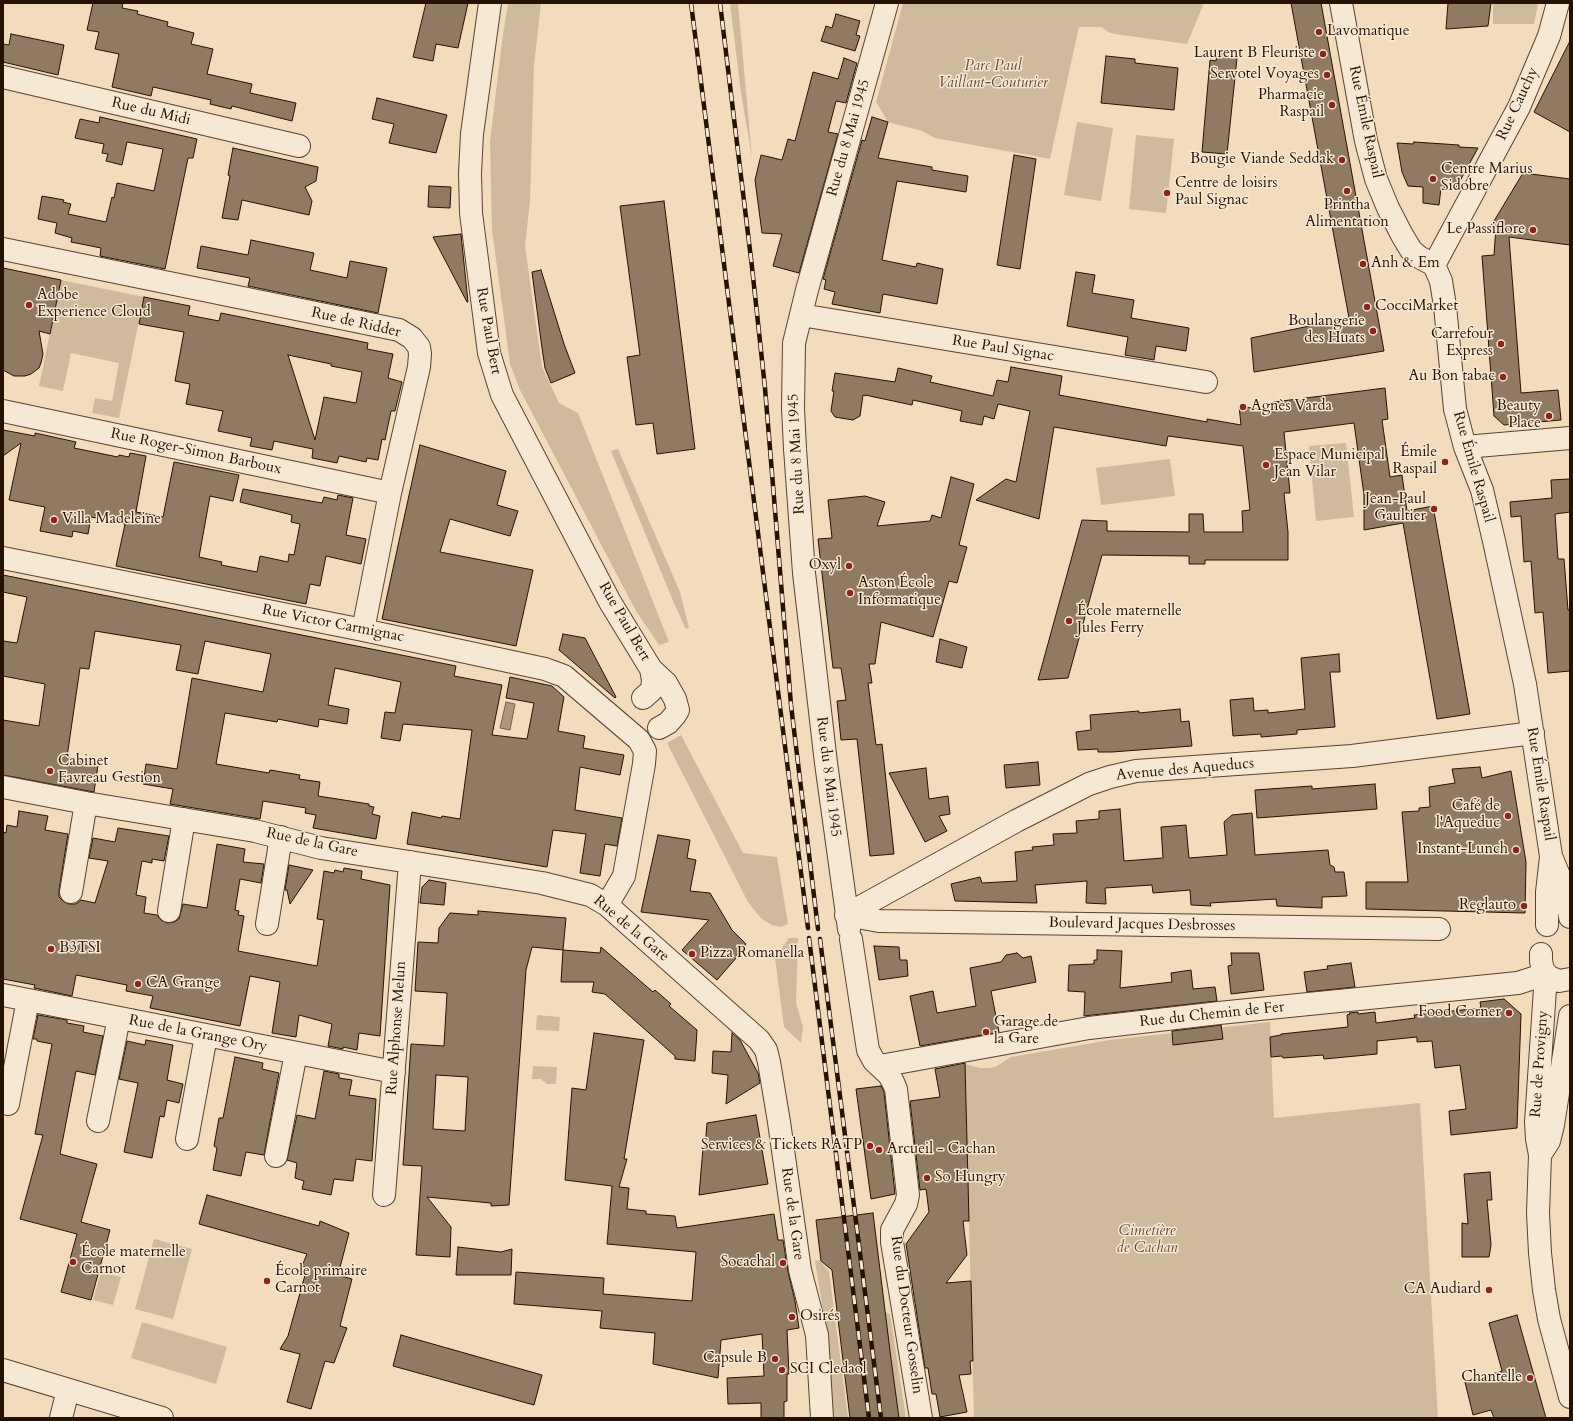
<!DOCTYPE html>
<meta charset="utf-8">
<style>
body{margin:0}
#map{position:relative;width:1573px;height:1421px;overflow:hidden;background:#f2dcbc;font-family:Cardo,serif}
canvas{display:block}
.frame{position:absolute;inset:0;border:4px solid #261200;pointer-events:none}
</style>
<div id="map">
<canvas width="1573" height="1421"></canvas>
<div class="frame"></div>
</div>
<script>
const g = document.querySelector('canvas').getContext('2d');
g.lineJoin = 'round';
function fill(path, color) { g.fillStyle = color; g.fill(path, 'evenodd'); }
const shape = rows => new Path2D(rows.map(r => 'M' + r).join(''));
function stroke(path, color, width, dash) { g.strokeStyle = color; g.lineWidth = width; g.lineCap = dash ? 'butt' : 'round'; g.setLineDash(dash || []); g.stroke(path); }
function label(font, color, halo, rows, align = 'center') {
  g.font = font + ' Cardo,serif'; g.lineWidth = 3; g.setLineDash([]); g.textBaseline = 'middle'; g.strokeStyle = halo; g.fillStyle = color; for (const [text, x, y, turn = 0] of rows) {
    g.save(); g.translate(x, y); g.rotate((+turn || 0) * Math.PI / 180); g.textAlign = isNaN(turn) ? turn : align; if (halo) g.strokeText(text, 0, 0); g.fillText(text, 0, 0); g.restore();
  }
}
fill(shape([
 [508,3,541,3,534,65,530,201,525,246,542,367,559,403,578,413,669,642,659,645,636,611,520,390,510,364,492,230,490,142,502,41],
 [730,3,738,3,752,157,741,93],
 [903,3,1204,3,1187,44,1115,34,1108,32,1102,27,1079,27,1050,159,935,138,922,131,888,122,876,102],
 [1493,3,1538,3,1534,24,1493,24],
 [1077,122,1113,128,1101,201,1064,195],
 [1136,135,1174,139,1166,213,1129,209],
 [61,280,144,297,119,418,92,413,95,398,112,401,119,363,71,353,63,391,39,386],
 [1346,443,1354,517,1316,521,1309,446],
 [618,449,680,592,689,628,686,629,676,608,611,451],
 [1170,459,1175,496,1101,505,1096,468],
 [681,735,743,853,777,857,788,924,781,927,772,925,762,919,755,911,748,902,667,743],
 [789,938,798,938,796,1003,803,1027,801,1043,784,1027,775,958],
 [537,1015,560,1017,559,1031,536,1030],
 [1270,1022,1274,1118,1420,1103,1438,1418,974,1418,965,1064,980,1068,990,1068,997,1066,1011,1057,1110,1040],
 [533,1066,557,1067,556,1084,547,1084,541,1079,532,1079],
 [154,1239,192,1249,173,1319,135,1309],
 [819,1260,829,1271,848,1418,832,1418,827,1334,815,1261],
 [101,1272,121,1277,113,1305,93,1300],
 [885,1312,890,1314,906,1418,899,1418],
 [142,1322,227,1347,216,1384,131,1358]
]), '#cfba9c');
const water = shape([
 [506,702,515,704,510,730,500,728,506,702]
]);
fill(water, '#ad977c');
stroke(water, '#77624a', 1);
const building = shape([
 [93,3,123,3,122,8,138,11,137,14,168,22,167,26,194,33,191,44,213,49,207,74,252,84,250,93,296,103,292,121,232,106,231,109,210,104,211,100,153,87,151,96,112,87,119,54,95,49,99,32,87,30,93,3],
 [426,3,468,3,458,48,436,44,433,61,413,57,426,3],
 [1291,3,1321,3,1384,351,1254,372,1251,338,1349,318,1291,3],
 [1448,3,1491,3,1488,26,1446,29,1448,3],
 [836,14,860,21,856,35,860,36,855,51,821,41,826,26,832,28,836,14],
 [11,34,64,45,58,75,3,62,3,44,9,45,11,34],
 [1570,41,1570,132,1534,112,1570,41],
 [1217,52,1237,58,1227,154,1202,152,1210,60,1216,61,1217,52],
 [1106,56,1135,59,1135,63,1178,68,1174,110,1101,103,1106,56],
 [844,58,857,63,846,103,836,101,828,132,838,134,799,273,773,266,782,234,762,233,755,180,761,155,782,160,788,139,795,141,813,72,838,79,844,58],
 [377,98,447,115,436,153,389,143,394,124,372,119,377,98],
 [100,117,197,139,193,158,188,158,165,269,100,256,101,248,71,242,72,238,55,233,57,223,38,219,42,196,64,200,63,202,71,204,68,214,106,222,112,197,114,198,117,183,154,191,163,149,127,142,122,165,106,161,108,154,102,153,104,144,75,138,80,119,99,123,100,117],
 [872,117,888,122,878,158,932,167,932,170,968,176,966,192,897,181,882,260,916,267,917,263,943,269,937,304,883,294,880,313,832,304,835,292,824,289,826,280,823,279,862,140,865,141,872,117],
 [1414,142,1459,145,1459,147,1478,148,1456,188,1441,188,1439,205,1423,203,1423,187,1408,186,1402,172,1397,143,1413,144,1414,142],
 [233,148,318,167,316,181,305,187,312,201,309,215,242,200,238,220,222,218,230,176,228,175,233,148],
 [1014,155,1036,159,1020,269,997,265,1014,155],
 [1523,173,1570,179,1570,245,1509,237,1521,393,1558,390,1561,420,1504,425,1494,416,1482,256,1494,255,1496,227,1491,226,1523,173],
 [429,186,451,187,450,208,428,207,429,186],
 [664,201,695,449,657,454,653,423,636,425,627,357,640,355,620,206,664,201],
 [461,234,468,302,467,302,433,237,461,234],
 [251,240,314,253,310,270,347,278,350,261,387,268,378,313,248,286,250,278,197,268,201,246,248,255,251,240],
 [3,268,61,280,50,334,39,331,43,354,41,363,39,368,31,374,25,376,14,376,3,370,3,268],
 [541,270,564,344,575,373,551,383,545,368,542,348,532,272,541,270],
 [1076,272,1095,275,1092,293,1134,300,1131,318,1189,328,1186,351,1156,346,1154,360,1125,355,1128,337,1067,326,1076,272],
 [144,297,190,306,188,315,219,321,221,313,368,343,367,349,393,354,388,378,402,382,395,411,391,411,385,440,382,439,378,460,367,458,366,462,339,456,337,463,312,458,313,449,274,441,272,450,250,446,252,438,218,431,223,411,186,404,190,384,175,381,184,332,139,324,144,297],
 [288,355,331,364,331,366,362,372,356,403,324,397,315,440,288,355],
 [1011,367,1062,376,1059,395,1207,422,1207,419,1241,425,1239,406,1275,412,1274,402,1385,388,1388,419,1382,420,1390,477,1402,475,1407,511,1433,506,1470,714,1437,719,1403,523,1364,530,1364,495,1354,423,1284,432,1290,493,1284,493,1288,532,1288,560,1205,560,1205,564,1189,564,1189,556,1102,555,1068,678,1038,680,1082,520,1107,521,1107,531,1189,532,1189,514,1203,514,1204,532,1243,532,1242,511,1250,510,1243,446,1168,436,1166,446,1054,427,1039,519,976,500,1006,479,1016,482,1030,411,998,404,994,419,984,416,982,425,960,421,962,411,913,400,912,405,865,395,865,396,863,395,860,416,853,420,835,417,831,411,834,391,832,391,835,373,895,382,898,368,932,376,930,382,993,396,997,380,1008,382,1011,367],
 [3,430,35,436,35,433,76,442,74,448,118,457,119,455,129,457,130,453,146,456,136,512,163,517,174,462,239,475,233,501,210,496,199,557,222,562,221,565,257,572,260,556,288,562,289,554,294,555,300,524,291,522,292,515,240,502,243,489,322,503,324,497,337,500,338,495,353,498,346,535,366,539,361,564,326,556,320,586,310,584,306,604,116,566,125,524,91,517,88,534,73,531,72,537,40,531,45,507,9,500,21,443,3,456,3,430],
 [420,445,506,471,497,505,518,511,510,536,450,519,440,552,533,570,516,646,382,619,420,445],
 [951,477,974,484,959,545,967,547,957,583,949,581,933,637,881,622,875,664,869,664,872,683,868,683,876,745,882,744,894,854,870,856,857,739,841,740,837,701,846,700,841,668,833,668,818,539,832,538,828,500,865,496,885,502,877,526,930,521,932,515,941,518,951,477],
 [1570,479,1570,512,1555,514,1558,559,1564,559,1568,610,1570,610,1570,671,1548,673,1543,612,1535,613,1531,561,1524,562,1521,516,1511,517,1510,502,1552,498,1551,480,1570,479],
 [3,575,456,666,454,676,502,685,492,735,527,739,534,703,506,698,510,677,552,686,564,697,558,731,585,736,583,748,624,755,620,775,580,767,575,810,622,818,617,846,605,844,600,876,580,873,586,834,553,830,547,867,407,844,412,812,441,818,442,816,460,819,472,730,403,724,400,741,381,738,385,712,395,713,401,682,335,668,328,705,349,709,347,724,319,719,318,727,278,719,277,722,225,713,216,764,269,773,270,770,300,775,299,779,320,782,318,796,369,804,369,806,374,807,372,814,380,816,376,839,313,828,316,815,305,813,306,808,263,801,260,819,170,804,173,789,143,784,146,764,177,769,192,678,263,692,271,654,205,641,198,674,176,670,181,645,95,631,89,669,80,668,67,757,72,758,71,760,98,765,94,792,3,775,3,720,39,726,45,684,3,676,3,641,17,643,27,597,3,592,3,575],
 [563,634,585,638,616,697,615,698,559,650,563,634],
 [940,639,967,647,962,668,936,662,940,639],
 [1339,654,1340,672,1330,672,1335,727,1297,730,1297,734,1261,737,1261,734,1233,736,1230,700,1253,698,1254,711,1268,710,1268,713,1305,709,1301,658,1339,654],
 [1180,709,1181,722,1189,721,1192,746,1112,752,1098,752,1098,749,1078,750,1076,732,1091,730,1090,715,1139,711,1139,713,1180,709],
 [1038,762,1040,785,1006,788,1004,765,1038,762],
 [1480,767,1482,778,1511,771,1526,862,1525,913,1366,909,1366,882,1408,882,1402,812,1419,811,1419,808,1430,807,1429,787,1455,783,1452,769,1480,767],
 [926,768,929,799,948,796,950,814,939,816,947,831,925,842,889,773,926,768],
 [1375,784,1377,809,1257,818,1255,790,1312,786,1312,789,1375,784],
 [1120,809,1124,861,1163,858,1161,827,1186,825,1189,858,1227,855,1224,822,1232,815,1252,813,1255,855,1328,850,1330,865,1334,867,1335,872,1344,872,1347,896,1322,897,1322,908,1277,906,1276,899,1210,903,1211,906,1191,905,1190,890,1153,893,1152,885,1105,888,1106,904,1086,903,1087,881,1035,885,1037,903,955,901,951,884,980,877,982,883,1017,881,1015,852,1033,850,1032,847,1054,845,1053,834,1077,833,1076,821,1099,819,1099,811,1120,809],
 [19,811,48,816,45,830,68,834,59,890,59,897,63,901,69,904,76,904,81,900,95,903,108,861,89,858,93,838,115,842,118,828,169,836,164,861,152,859,152,863,142,861,136,895,146,897,144,913,157,915,161,920,167,923,174,922,179,919,183,904,207,908,217,844,245,849,243,862,264,864,261,883,240,879,235,910,239,911,238,915,244,916,238,951,317,966,324,920,317,919,324,871,334,873,335,870,343,872,344,868,362,871,361,879,390,885,380,1036,359,1033,357,1050,343,1047,343,1049,328,1046,332,1024,299,1015,296,1037,272,1033,280,982,250,976,240,1026,150,1008,153,996,126,991,127,985,76,975,72,996,34,988,35,985,3,979,3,832,6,833,7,825,17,827,19,811],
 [658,835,690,840,687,858,696,860,690,891,710,893,732,930,746,944,736,956,737,957,717,980,682,950,709,920,641,912,658,835],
 [289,865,313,870,290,904,287,890,285,890,289,865],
 [429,880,446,883,444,905,420,903,422,887,429,880],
 [478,911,566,918,563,950,600,953,601,947,653,992,655,990,671,1004,669,1006,697,1030,695,1061,675,1059,675,1056,605,994,592,992,594,982,561,982,563,950,532,947,526,970,509,1205,491,1206,491,1203,427,1197,451,1227,450,1257,416,1255,422,1166,403,1165,411,1044,444,1046,447,993,415,991,418,942,438,943,439,928,450,913,478,915,478,911],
 [436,1075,468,1077,465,1131,433,1129,436,1075],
 [874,946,899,947,900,960,907,960,908,976,879,980,874,946],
 [1097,950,1122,951,1120,988,1172,982,1171,973,1191,970,1193,989,1215,987,1217,1001,1084,1016,1085,992,1068,991,1069,965,1094,964,1094,960,1097,960,1097,950],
 [1017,953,1023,958,1031,956,1036,982,991,991,999,1032,920,1046,910,996,933,991,937,1013,976,1006,970,968,1001,962,1006,955,1017,953],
 [1231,953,1259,953,1264,990,1231,994,1228,966,1232,965,1231,953],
 [1351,963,1355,987,1307,992,1304,972,1328,969,1327,966,1351,963],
 [1504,999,1521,1014,1517,1128,1451,1135,1449,1111,1466,1109,1460,1065,1435,1068,1432,1041,1417,1042,1417,1037,1377,1041,1377,1054,1324,1059,1323,1055,1283,1058,1282,1056,1271,1057,1270,1037,1281,1035,1281,1034,1348,1027,1347,1015,1350,1014,1349,1013,1358,1012,1358,1014,1375,1012,1376,1023,1415,1018,1414,1015,1481,1008,1480,1002,1504,999],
 [38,1015,67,1020,67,1023,84,1026,83,1032,103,1036,95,1075,76,1071,60,1154,97,1164,81,1222,110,1230,91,1300,61,1292,77,1234,20,1219,43,1135,35,1134,52,1044,37,1041,37,1039,33,1039,38,1015],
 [1221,1025,1223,1039,1173,1045,1172,1031,1221,1025],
 [594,1033,644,1040,624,1159,627,1159,619,1187,629,1188,627,1209,646,1211,646,1214,675,1216,677,1228,774,1214,778,1240,783,1240,788,1272,795,1301,799,1328,787,1330,789,1374,787,1374,787,1401,784,1402,784,1418,761,1418,761,1403,728,1404,727,1378,764,1376,762,1334,721,1340,718,1378,653,1364,655,1333,600,1328,602,1311,514,1304,516,1272,604,1278,603,1294,692,1301,696,1252,607,1244,612,1186,565,1180,572,1088,586,1090,594,1033],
 [732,1033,740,1040,758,1073,760,1083,726,1104,728,1075,712,1073,713,1051,731,1052,732,1033],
 [146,1040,173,1045,167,1080,183,1084,179,1103,167,1100,164,1117,160,1116,152,1158,124,1152,138,1083,119,1079,127,1041,145,1045,146,1040],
 [235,1057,263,1063,262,1069,279,1073,264,1155,246,1152,241,1176,213,1170,217,1148,214,1146,219,1118,223,1118,235,1057],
 [965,1063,969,1221,963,1221,967,1255,946,1283,971,1281,973,1361,970,1361,971,1374,959,1375,967,1412,940,1417,936,1394,932,1394,928,1368,925,1368,906,1244,929,1212,926,1189,920,1190,910,1101,940,1097,935,1069,965,1063],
 [324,1071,339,1074,339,1078,352,1080,349,1095,376,1099,372,1161,356,1159,353,1181,334,1179,331,1195,302,1189,304,1181,295,1178,297,1163,287,1160,297,1115,315,1119,324,1071],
 [881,1086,884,1092,895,1194,871,1199,856,1089,881,1086],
 [756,1115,768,1184,699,1195,703,1148,705,1148,707,1123,756,1115],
 [1490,1172,1492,1200,1487,1200,1491,1245,1489,1257,1462,1257,1462,1223,1468,1224,1464,1174,1490,1172],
 [207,1195,319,1226,320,1221,349,1233,338,1275,352,1279,340,1326,347,1328,334,1363,325,1361,311,1409,287,1402,300,1354,280,1349,288,1336,307,1268,302,1266,307,1254,199,1224,207,1195],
 [873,1213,891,1359,899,1418,850,1418,832,1270,821,1261,816,1220,873,1213],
 [458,1247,501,1252,512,1249,511,1275,456,1275,458,1247],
 [1517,1315,1546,1418,1494,1418,1491,1410,1473,1415,1465,1382,1502,1371,1489,1323,1517,1315],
 [401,1335,542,1375,534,1405,393,1366,401,1335]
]);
fill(building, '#907b62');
stroke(building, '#261200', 1);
const minor = shape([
 [490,3,472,134,470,173,471,213,489,353,502,395,610,602,651,669,666,683,675,699,678,710,675,715,668,723,659,728],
 [1341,3,1366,141,1376,179,1388,208,1402,235,1411,250,1419,257,1434,265,1441,281,1445,306,1455,409,1465,447,1482,490,1494,541,1525,684,1551,856,1565,890,1570,917],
 [3,77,299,146],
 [3,249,399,330,412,338,419,347,420,354,419,367,390,493,363,630],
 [1434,265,1519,107,1549,36,1558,3],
 [801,315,1206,382],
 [3,411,390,493],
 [1465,447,1570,438],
 [3,558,363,630,545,669,564,676,639,740,645,751,644,764,624,876,607,905],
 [643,698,652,690,653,680,651,669],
 [3,787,86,803,255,831,321,848,542,883,590,895,607,905,759,1040,766,1050,769,1062,779,1122,800,1270,817,1335,822,1418],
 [71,892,86,803],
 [169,911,184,819],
 [846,915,1016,821,1089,784,1110,777,1136,771,1352,756,1533,733],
 [846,915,879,921,1439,929],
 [267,924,281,837],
 [1547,925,1547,892,1551,857],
 [849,929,826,763,804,573,795,449,793,408,794,343,807,290,887,3],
 [851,939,868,1050,874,1061,889,1075,893,1082,896,1089,908,1195,906,1204,892,1230,892,1242,921,1418],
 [1541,954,1541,961,1543,970,1549,977,1559,981,1570,979],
 [3,995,394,1072],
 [880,1066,1089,1028,1219,1013,1518,983,1546,974,1536,1122,1537,1139,1540,1155,1538,1213,1540,1253,1544,1290,1549,1319,1570,1397],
 [8,1104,28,1000],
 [98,1121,119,1018],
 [187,1139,206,1036],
 [1540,1155,1549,1141,1553,1125,1570,1016],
 [276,1156,296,1053],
 [384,1195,410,862],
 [3,1370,162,1418],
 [61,1418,68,1390]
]);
stroke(minor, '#59442f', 24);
stroke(minor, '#f7e8d3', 22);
const rail = shape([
 [691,3,808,928],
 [720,3,752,267,765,388,791,705,818,929],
 [809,938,869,1418],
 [820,939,881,1418]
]);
stroke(rail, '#261200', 4.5);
stroke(rail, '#f7e8d3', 3, [9]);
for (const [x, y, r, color] of [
 [1319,32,4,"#8f2418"],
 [1323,54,4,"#8f2418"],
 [1327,75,4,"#8f2418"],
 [1332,105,4,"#8f2418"],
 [1342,160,4,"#8f2418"],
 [1433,179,4,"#8f2418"],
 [1347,191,4,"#8f2418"],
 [1167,193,4,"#8f2418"],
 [1533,230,4,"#8f2418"],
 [1363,264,4,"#8f2418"],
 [29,305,4,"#8f2418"],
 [1367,307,4,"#8f2418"],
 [1373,331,4,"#8f2418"],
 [1501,344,4,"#8f2418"],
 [1503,377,4,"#8f2418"],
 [1243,407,4,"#8f2418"],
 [1549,416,4,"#8f2418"],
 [1445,462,4,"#8f2418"],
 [1266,465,4,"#8f2418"],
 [1434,509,4,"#8f2418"],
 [54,520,4,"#8f2418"],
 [849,566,4,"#8f2418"],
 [850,593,4,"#8f2418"],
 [1069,621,4,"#8f2418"],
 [50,771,4,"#8f2418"],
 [1508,816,4,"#8f2418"],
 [1516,850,4,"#8f2418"],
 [1524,906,4,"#8f2418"],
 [51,949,4,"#8f2418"],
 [692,954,4,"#8f2418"],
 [138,984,4,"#8f2418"],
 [1509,1013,4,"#8f2418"],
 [986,1032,4,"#8f2418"],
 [870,1146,4,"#8f2418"],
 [879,1150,4,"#8f2418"],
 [927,1178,4,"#8f2418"],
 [73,1262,4,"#8f2418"],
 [783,1263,4,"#8f2418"],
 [267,1281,4,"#8f2418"],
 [1489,1290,4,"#8f2418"],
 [792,1317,4,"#8f2418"],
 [775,1359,4,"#8f2418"],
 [782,1370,4,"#8f2418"],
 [1530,1378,4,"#8f2418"]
]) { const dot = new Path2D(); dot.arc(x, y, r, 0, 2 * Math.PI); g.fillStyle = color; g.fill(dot); stroke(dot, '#f7e8d3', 1.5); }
label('15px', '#261200', '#f7e8d3', [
 ["Lavomatique",1327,32],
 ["Laurent B Fleuriste",1315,54,"right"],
 ["Servotel Voyages",1319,75,"right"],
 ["Pharmacie",1324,96,"right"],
 ["Raspail",1324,113,"right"],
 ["Bougie Viande Seddak",1334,160,"right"],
 ["Centre Marius",1441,170],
 ["Sidobre",1441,187],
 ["Centre de loisirs",1175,184],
 ["Paul Signac",1175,201],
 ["Printha",1347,206,"center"],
 ["Alimentation",1347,223,"center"],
 ["Le Passiflore",1525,230,"right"],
 ["Anh & Em",1371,264],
 ["Adobe",37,296],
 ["Experience Cloud",37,313],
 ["CocciMarket",1375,307],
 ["Boulangerie",1365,322,"right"],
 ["des Huats",1365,339,"right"],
 ["Carrefour",1493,335,"right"],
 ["Express",1493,352,"right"],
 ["Au Bon tabac",1495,377,"right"],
 ["Agnès Varda",1251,407],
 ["Beauty",1541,407,"right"],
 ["Place",1541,424,"right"],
 ["Émile",1437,453,"right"],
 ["Raspail",1437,470,"right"],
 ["Espace Municipal",1274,456],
 ["Jean Vilar",1274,473],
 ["Jean-Paul",1426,500,"right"],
 ["Gaultier",1426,517,"right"],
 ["Villa Madeleine",62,520],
 ["Oxyl",841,566,"right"],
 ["Aston École",858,584],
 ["Informatique",858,601],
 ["École maternelle",1077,612],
 ["Jules Ferry",1077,629],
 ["Cabinet",58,762],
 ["Favreau Gestion",58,779],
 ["Café de",1500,807,"right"],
 ["l'Aqueduc",1500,824,"right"],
 ["Instant-Lunch",1508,850,"right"],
 ["Reglauto",1516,906,"right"],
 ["B3TSI",59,949],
 ["Pizza Romanella",700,954],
 ["CA Grange",146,984],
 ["Food Corner",1501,1013,"right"],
 ["Garage de",994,1023],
 ["la Gare",994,1040],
 ["Services & Tickets RATP",862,1146,"right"],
 ["Arcueil - Cachan",887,1150],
 ["So Hungry",935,1178],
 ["École maternelle",81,1253],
 ["Carnot",81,1270],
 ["Socachal",775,1263,"right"],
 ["École primaire",275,1272],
 ["Carnot",275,1289],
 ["CA Audiard",1481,1290,"right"],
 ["Osirés",800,1317],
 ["Capsule B",767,1359,"right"],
 ["SCI Cledaol",790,1370],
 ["Chantelle",1522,1378,"right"]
], 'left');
label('italic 15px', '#614d37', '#f7e8d3', [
 ["Parc Paul",993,67],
 ["Vaillant-Couturier",993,84],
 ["Cimetière",1147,1232],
 ["de Cachan",1147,1249]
]);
label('15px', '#261200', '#f7e8d3', [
 ["Rue Cauchy",1518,104,-65],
 ["Rue du Midi",151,112,13],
 ["Rue Émile Raspail",1365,122,78],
 ["Rue du 8 Mai 1945",849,138,-74],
 ["Rue de Ridder",356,323,13],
 ["Rue Paul Bert",488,331,80],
 ["Rue Paul Signac",1003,349,9],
 ["Rue Roger-Simon Barboux",196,452,12],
 ["Rue du 8 Mai 1945",797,454,-93],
 ["Rue Émile Raspail",1473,467,74],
 ["Rue Paul Bert",624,622,60],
 ["Rue Victor Carmignac",333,624,11],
 ["Avenue des Aqueducs",1185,770,-5],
 ["Rue du 8 Mai 1945",828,777,83],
 ["Rue Émile Raspail",1540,784,81],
 ["Rue de la Gare",312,843,12],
 ["Boulevard Jacques Desbrosses",1142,925,1],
 ["Rue de la Gare",631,929,40],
 ["Rue du Chemin de Fer",1212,1015,-6],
 ["Rue Alphonse Melun",397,1028,-86],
 ["Rue de la Grange Ory",198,1034,11],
 ["Rue de Provigny",1540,1064,-86],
 ["Rue de la Gare",792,1214,82],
 ["Rue du Docteur Gosselin",906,1315,82]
]);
</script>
